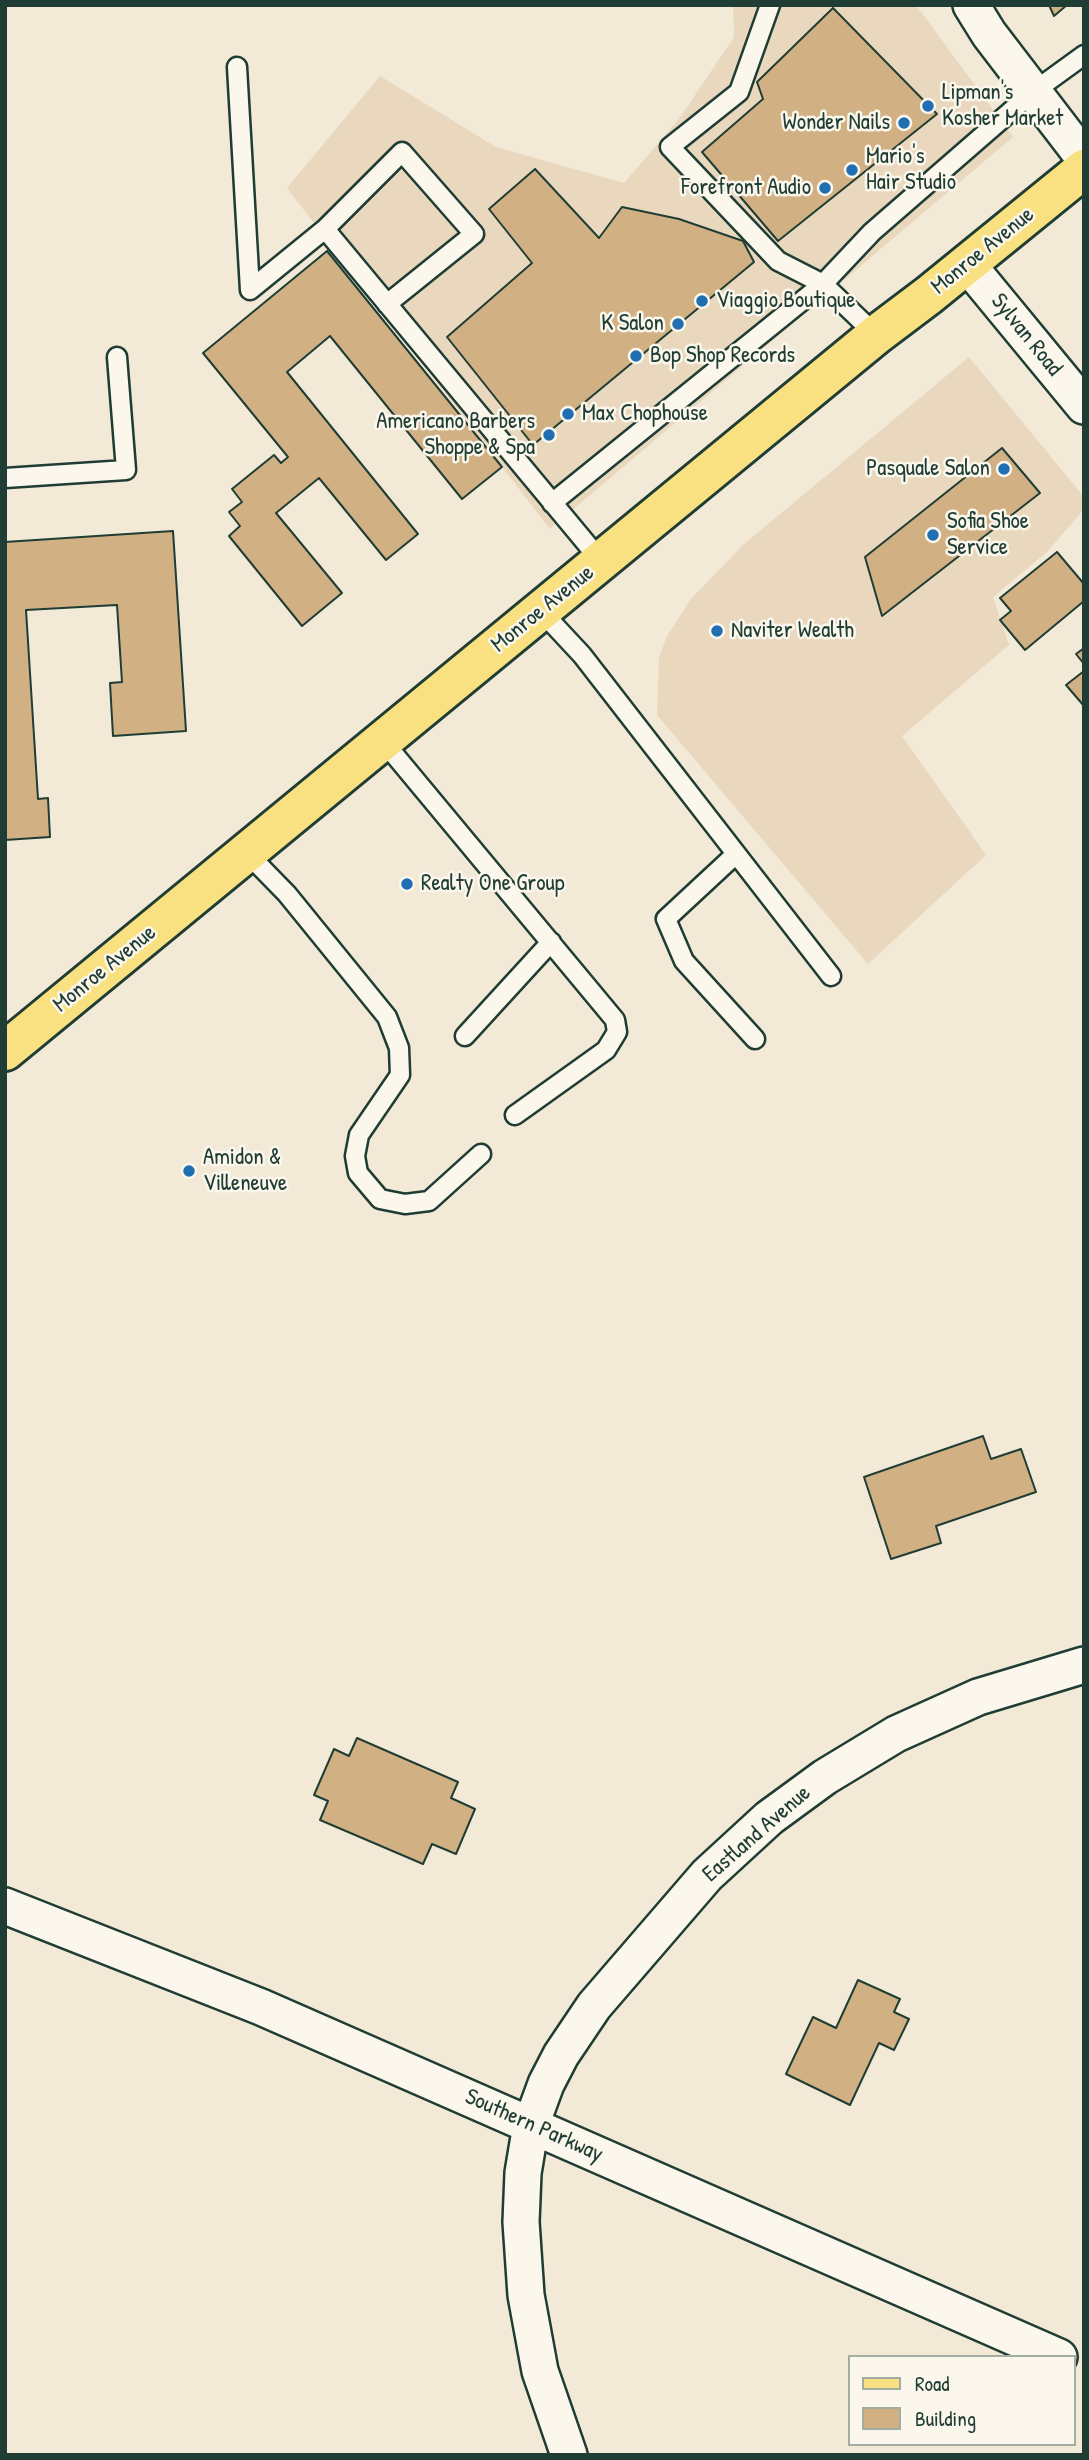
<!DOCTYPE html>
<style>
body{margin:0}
#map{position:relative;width:1089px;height:2460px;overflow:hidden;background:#f3e9d7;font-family:"Patrick Hand",sans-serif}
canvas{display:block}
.frame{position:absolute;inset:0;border:7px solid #1f3d34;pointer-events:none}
.legend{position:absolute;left:848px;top:2355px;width:228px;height:91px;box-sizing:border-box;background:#fbf7ec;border:2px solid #a3ada2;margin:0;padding:9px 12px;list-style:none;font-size:21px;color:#1f3d34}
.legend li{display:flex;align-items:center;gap:14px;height:35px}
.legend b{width:35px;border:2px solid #a3ada2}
</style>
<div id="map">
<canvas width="1089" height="2460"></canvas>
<div class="frame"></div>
<ul class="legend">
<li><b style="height:9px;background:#f9e181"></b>Road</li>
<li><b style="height:19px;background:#d1b084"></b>Building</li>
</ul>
</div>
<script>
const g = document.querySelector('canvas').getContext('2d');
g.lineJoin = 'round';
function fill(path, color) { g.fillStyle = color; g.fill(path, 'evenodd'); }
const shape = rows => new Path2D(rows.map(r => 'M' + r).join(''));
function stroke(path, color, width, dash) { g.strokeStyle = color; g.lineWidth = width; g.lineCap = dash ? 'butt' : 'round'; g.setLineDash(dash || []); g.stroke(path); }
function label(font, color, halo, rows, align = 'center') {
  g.font = font + ' "Patrick Hand",sans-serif'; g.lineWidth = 5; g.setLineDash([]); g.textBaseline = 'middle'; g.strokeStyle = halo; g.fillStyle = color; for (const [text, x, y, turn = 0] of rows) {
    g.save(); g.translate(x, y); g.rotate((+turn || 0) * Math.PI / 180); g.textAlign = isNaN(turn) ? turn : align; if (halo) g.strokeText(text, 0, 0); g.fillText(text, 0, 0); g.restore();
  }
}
fill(shape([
 [733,5,916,5,1013,137,550,529,287,188,380,76,496,147,624,183,679,119,734,37],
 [969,357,1084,497,1084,509,1047,552,993,597,1009,645,902,736,986,855,868,964,657,715,659,658,666,638,690,600,743,545]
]), '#e9d8be');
const building = shape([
 [1049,5,1067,5,1054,16,1049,5],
 [833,8,937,114,778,241,702,152,763,99,757,82,833,8],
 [535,169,599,238,622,207,679,219,743,241,754,262,533,445,447,337,532,263,489,209,535,169],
 [327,251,502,467,462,499,330,336,287,372,418,534,386,560,319,478,276,513,342,593,302,626,229,536,240,526,229,512,242,502,232,489,274,455,281,463,288,457,203,353,327,251],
 [1002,448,1040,493,882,616,865,557,1002,448],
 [173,531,186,731,113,736,110,683,122,682,117,605,26,610,38,799,48,798,50,837,5,840,5,542,173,531],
 [1057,552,1084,584,1084,601,1025,650,1000,620,1011,611,1000,598,1057,552],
 [1084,648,1084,664,1076,654,1084,648],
 [1084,671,1084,706,1066,685,1084,671],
 [983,1436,991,1459,1021,1449,1036,1492,936,1526,941,1543,891,1559,864,1477,983,1436],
 [357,1738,458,1782,451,1798,475,1809,456,1854,432,1844,423,1864,320,1820,328,1801,314,1795,334,1749,349,1756,357,1738],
 [858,1980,900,1999,894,2012,909,2019,894,2050,879,2043,850,2105,786,2074,813,2017,836,2028,858,1980]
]);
fill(building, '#d1b084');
stroke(building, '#1f3d34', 2);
const lane = shape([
 [770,5,739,92,670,147,778,261,823,284,876,335],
 [237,67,250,290,325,229,601,561],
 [325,229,402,152,474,234,387,304],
 [5,478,126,470,117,357],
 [552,503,823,284,872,232,1033,92,1084,55],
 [541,611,582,655,831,976],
 [383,741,615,1020,617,1032,606,1050,515,1115],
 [247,853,287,894,387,1017,399,1048,400,1075,359,1135,355,1156,358,1173,380,1199,405,1204,429,1201,481,1154],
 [736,854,666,919,684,961,755,1039],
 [465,1036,551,942]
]);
const street = shape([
 [971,5,989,34,1084,158],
 [967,264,1084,406],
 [5,1906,261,2007,1059,2357],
 [569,2455,540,2371,526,2295,521,2222,523,2173,531,2125,546,2084,561,2055,594,2006,707,1875,769,1818,825,1777,896,1734,978,1697,1084,1665]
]);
const primary = shape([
 [5,1051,876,335,929,295,1084,169]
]);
stroke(lane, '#1f3d34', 23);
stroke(street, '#1f3d34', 40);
stroke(primary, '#1f3d34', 44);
stroke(lane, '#fbf7ec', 18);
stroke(street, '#fbf7ec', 35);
stroke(primary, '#f9e181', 38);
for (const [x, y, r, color] of [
 [928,106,7,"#1f6fb2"],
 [904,123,7,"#1f6fb2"],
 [852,170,7,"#1f6fb2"],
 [825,188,7,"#1f6fb2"],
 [702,301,7,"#1f6fb2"],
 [678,324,7,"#1f6fb2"],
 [636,356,7,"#1f6fb2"],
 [568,414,7,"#1f6fb2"],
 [549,435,7,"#1f6fb2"],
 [1004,469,7,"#1f6fb2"],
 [933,535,7,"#1f6fb2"],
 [717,631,7,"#1f6fb2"],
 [407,884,7,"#1f6fb2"],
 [189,1171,7,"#1f6fb2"]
]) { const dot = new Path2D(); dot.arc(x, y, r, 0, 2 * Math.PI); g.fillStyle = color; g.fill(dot); stroke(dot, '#fbf7ec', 2.5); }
label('23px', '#1f3d34', '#fbf7ec', [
 ["Lipman's",942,93],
 ["Kosher Market",942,119],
 ["Wonder Nails",890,123,"right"],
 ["Mario's",866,157],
 ["Hair Studio",866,183],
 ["Forefront Audio",811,188,"right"],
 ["Viaggio Boutique",716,301],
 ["K Salon",664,324,"right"],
 ["Bop Shop Records",650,356],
 ["Max Chophouse",582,414],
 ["Americano Barbers",535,422,"right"],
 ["Shoppe & Spa",535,448,"right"],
 ["Pasquale Salon",990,469,"right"],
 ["Sofia Shoe",947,522],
 ["Service",947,548],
 ["Naviter Wealth",731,631],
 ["Realty One Group",421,884],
 ["Amidon &",203,1158],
 ["Villeneuve",203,1184]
], 'left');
label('23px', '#1f3d34', '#fbf7ec', [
 ["Monroe Avenue",983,251,-39],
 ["Sylvan Road",1026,335,51],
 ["Monroe Avenue",543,609,-39],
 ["Monroe Avenue",105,969,-39],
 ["Eastland Avenue",757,1834,-41],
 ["Southern Parkway",534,2126,24]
]);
</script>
